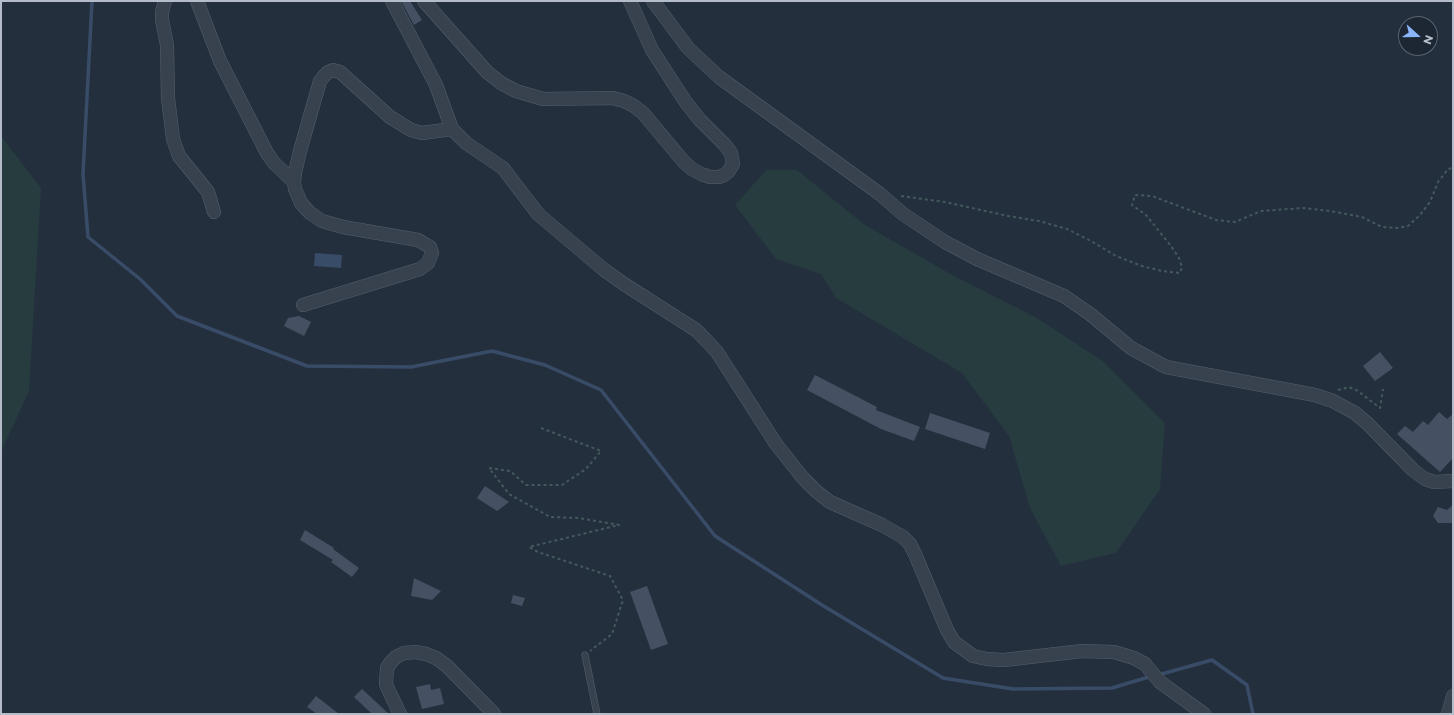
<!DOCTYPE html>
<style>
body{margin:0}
#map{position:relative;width:1454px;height:715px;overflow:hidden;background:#242f3e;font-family:Montserrat,sans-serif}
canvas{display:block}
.frame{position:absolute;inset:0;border:2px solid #b4bcc9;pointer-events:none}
.north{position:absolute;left:1398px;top:16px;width:40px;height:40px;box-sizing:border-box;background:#1d2633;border:1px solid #59626f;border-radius:50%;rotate:111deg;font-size:11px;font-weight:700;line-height:16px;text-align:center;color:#b4bcc9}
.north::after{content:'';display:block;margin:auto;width:14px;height:18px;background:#8ab4f8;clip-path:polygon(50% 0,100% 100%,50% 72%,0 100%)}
</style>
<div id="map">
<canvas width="1454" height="715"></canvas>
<div class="frame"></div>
<div class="north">N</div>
</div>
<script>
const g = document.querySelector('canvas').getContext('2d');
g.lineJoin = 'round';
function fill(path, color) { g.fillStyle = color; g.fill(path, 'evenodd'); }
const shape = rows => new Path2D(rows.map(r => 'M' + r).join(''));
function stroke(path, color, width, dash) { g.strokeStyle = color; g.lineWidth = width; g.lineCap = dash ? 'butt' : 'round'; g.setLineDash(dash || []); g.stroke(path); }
fill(shape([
 [1,136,41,188,29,391,1,452],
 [766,170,797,170,865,225,954,276,1037,318,1104,362,1165,423,1160,489,1116,553,1061,566,1030,508,1009,436,962,373,836,298,821,274,776,259,735,205]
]), '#263c3f');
fill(shape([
 [315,253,342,255,341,268,314,266]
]), '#394c67');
stroke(shape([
 [92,1,83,174,88,237,140,279,177,316,307,366,411,367,492,351,545,365,601,390,715,536,822,605,943,678,1013,689,1112,688,1152,676],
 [1158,675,1212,660,1247,685,1253,714]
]), '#394c67', 3.5);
fill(shape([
 [401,1,410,1,422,20,414,25],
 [299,316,311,322,304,336,284,326,288,318],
 [1380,352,1393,368,1375,381,1363,366],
 [815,375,877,407,876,410,920,427,914,441,881,429,807,390],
 [1439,412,1447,419,1453,414,1453,458,1440,472,1397,434,1405,426,1413,432,1423,421,1428,425],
 [930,413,990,433,985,449,925,429],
 [485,486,509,502,497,511,477,498],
 [1453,505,1453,523,1438,523,1433,516,1438,507,1447,510],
 [305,530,334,548,333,549,359,568,352,577,331,562,333,560,300,540],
 [414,578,441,591,432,600,411,596],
 [647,586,668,644,651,650,630,592],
 [513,595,525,598,522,606,511,603],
 [430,684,431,690,440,688,444,704,422,709,416,687],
 [362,689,389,714,372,714,354,697],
 [316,696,339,714,317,714,307,707]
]), '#455162');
const lane = shape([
 [585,655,597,714]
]);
const street = shape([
 [165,1,162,12,162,20,167,45,168,98,173,139,179,156,208,192,214,212],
 [197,1,220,61,267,153,274,163,294,182],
 [392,1,436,85,452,129,466,143,503,168,538,214,603,269,624,284,696,330,706,340,717,352,776,444,803,478,816,491,830,502,882,525,903,537,910,544,915,554,947,630,954,642,973,656,987,659,1004,660,1082,651,1114,652,1134,658,1145,664,1160,682,1204,714],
 [424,1,487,72,501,83,516,91,543,99,613,98,624,101,634,106,643,113,684,162,692,169,701,174,710,177,719,177,724,175,728,172,733,164,731,153,725,145,699,119,685,101,652,50,630,1],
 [653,1,688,48,719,77,880,194,903,214,945,242,977,259,1064,296,1090,314,1131,348,1166,367,1315,395,1333,401,1355,413,1367,423,1413,470,1425,479,1434,482,1453,481],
 [303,305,420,269,428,263,432,253,430,247,418,240,343,227,322,221,310,213,301,203,295,189,294,182,295,173,300,151,320,81,324,76,328,72,333,70,340,72,390,117,411,130,422,133,452,129],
 [400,714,389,691,386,684,387,668,391,662,396,657,404,653,415,652,426,654,436,658,447,666,494,714],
 [1448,714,1453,696]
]);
stroke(lane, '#565f6c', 7);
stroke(street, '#565f6c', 14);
stroke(shape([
 [901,196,945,202,1008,216,1039,221,1067,229,1091,241,1116,256,1142,266,1162,271,1180,273,1182,267,1179,258,1171,246,1146,215,1132,205,1135,195,1152,196,1216,220,1235,222,1261,211,1303,208,1330,211,1362,217,1382,227,1398,228,1408,226,1420,215,1430,202,1438,182,1448,169,1453,168],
 [1338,390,1349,387,1358,391,1380,408,1383,389],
 [541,428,601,451,586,469,562,485,526,485,510,471,489,468,509,494,550,517,579,518,619,525,529,547,538,552,610,576,623,600,612,634,590,651]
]), '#44595c', 2, [3, 3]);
stroke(lane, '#38414e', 6);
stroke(street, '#38414e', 13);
</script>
